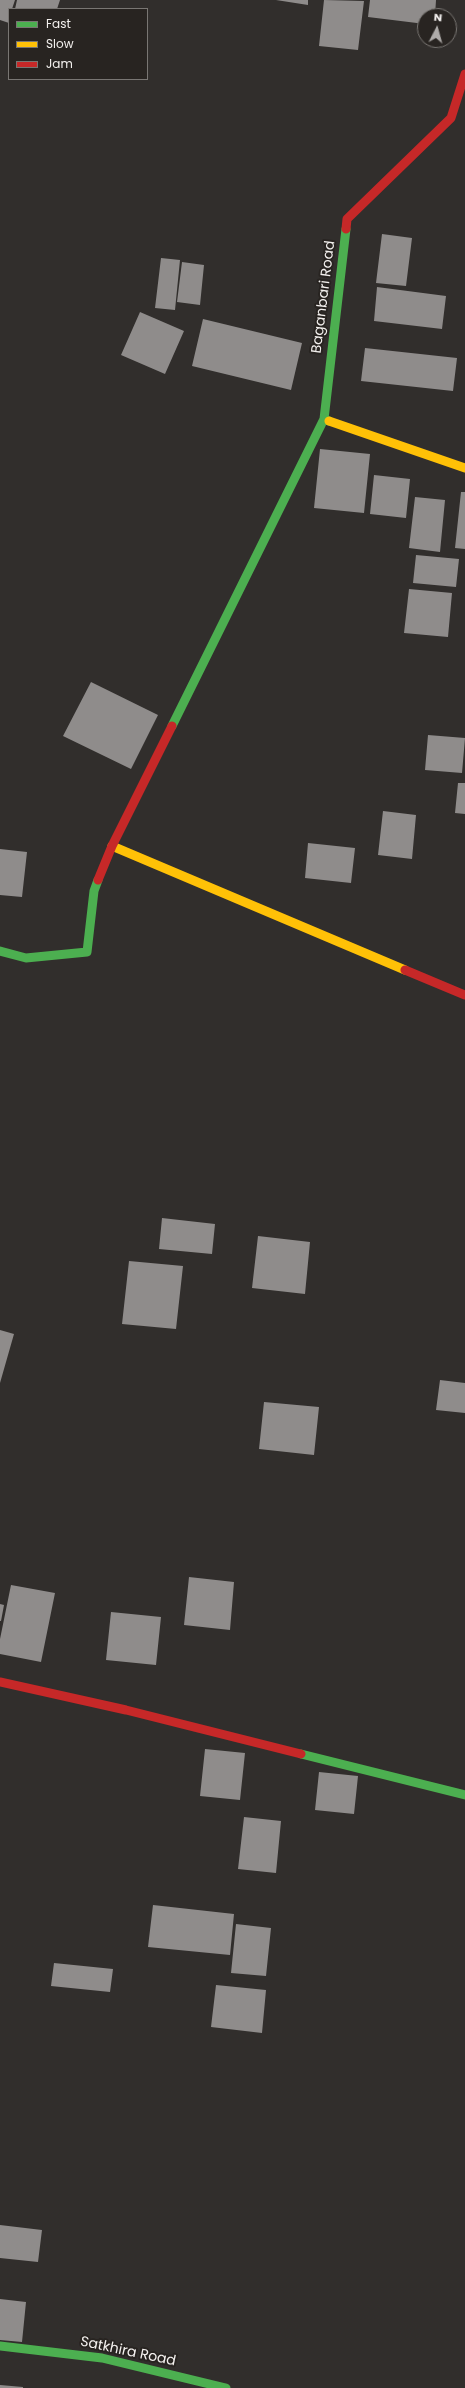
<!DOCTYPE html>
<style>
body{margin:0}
#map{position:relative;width:465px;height:2388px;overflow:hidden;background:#312e2c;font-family:Poppins,sans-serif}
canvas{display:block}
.legend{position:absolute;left:8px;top:8px;width:140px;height:72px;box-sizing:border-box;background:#282421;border:1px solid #797673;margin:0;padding:5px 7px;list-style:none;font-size:12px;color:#f3f0ee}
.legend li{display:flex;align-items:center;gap:8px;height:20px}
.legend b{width:20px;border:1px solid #797673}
.north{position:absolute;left:417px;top:8px;width:40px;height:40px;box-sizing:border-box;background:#282421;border:1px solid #797673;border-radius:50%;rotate:6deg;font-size:11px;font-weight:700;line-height:16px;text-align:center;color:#f3f0ee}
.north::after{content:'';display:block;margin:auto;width:14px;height:18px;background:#afacaa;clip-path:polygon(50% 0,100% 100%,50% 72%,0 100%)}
</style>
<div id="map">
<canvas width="465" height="2388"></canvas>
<ul class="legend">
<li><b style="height:5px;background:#4caf50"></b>Fast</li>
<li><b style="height:5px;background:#ffc107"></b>Slow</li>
<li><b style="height:5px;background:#c62828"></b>Jam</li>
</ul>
<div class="north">N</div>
</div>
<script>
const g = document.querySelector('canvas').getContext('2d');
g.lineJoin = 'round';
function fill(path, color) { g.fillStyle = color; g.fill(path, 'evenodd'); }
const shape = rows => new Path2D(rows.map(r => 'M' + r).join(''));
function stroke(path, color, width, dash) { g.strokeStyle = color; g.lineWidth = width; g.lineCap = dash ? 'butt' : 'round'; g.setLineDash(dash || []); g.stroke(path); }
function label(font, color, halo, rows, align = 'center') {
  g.font = font + ' Poppins,sans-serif'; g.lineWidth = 4; g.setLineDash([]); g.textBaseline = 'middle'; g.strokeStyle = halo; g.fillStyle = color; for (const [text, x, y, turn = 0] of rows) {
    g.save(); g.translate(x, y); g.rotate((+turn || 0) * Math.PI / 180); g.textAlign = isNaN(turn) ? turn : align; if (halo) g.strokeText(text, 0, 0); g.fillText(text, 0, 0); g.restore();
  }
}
fill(shape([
 [0,0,15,0,12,9,9,9,9,23,0,20],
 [17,0,60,0,57,9,15,9],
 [276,0,308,0,308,5],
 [324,0,364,1,358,50,319,46],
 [370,0,436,0,435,16,425,16,425,24,368,17],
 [382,234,412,238,406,286,376,283],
 [161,258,180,260,175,310,155,308],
 [182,262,204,265,200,305,177,302],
 [377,287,446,296,442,329,374,321],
 [140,312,184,331,165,374,121,355],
 [203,319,302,343,291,390,192,366],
 [365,348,457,358,453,391,361,381],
 [320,449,370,454,364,513,314,508],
 [374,475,410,479,406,518,370,514],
 [461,492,465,492,465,549,455,548],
 [415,497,445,500,440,552,409,548],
 [416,555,459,559,456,587,413,583],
 [409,589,452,593,448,637,404,633],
 [91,682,158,715,131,769,63,736],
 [428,735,465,738,462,773,425,770],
 [458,783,465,783,465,814,455,813],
 [383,811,416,815,412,859,378,855],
 [308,843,355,848,351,883,305,878],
 [0,849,27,852,22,897,0,895],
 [162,1218,215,1224,212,1254,159,1249],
 [258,1236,310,1242,305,1294,252,1288],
 [129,1261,183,1266,176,1329,122,1324],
 [0,1330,14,1334,0,1383],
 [440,1380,465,1383,465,1413,436,1410],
 [264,1402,319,1407,314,1455,259,1449],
 [189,1577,234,1582,230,1630,184,1625],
 [11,1585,55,1593,41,1662,0,1654,0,1639],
 [0,1604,4,1605,1,1621,0,1621],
 [111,1612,161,1617,156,1665,106,1660],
 [205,1749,245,1753,240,1800,200,1796],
 [319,1772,358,1776,354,1814,315,1810],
 [244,1817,281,1821,276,1873,238,1869],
 [153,1905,234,1914,230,1955,148,1947],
 [236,1924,271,1928,266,1976,231,1973],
 [54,1963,113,1969,110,1992,51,1986],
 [216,1985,266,1990,262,2033,211,2027],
 [0,2225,42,2230,38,2262,0,2258],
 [0,2299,26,2302,22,2342,0,2340],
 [0,2385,23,2387,23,2388,0,2388]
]), '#8f8c8b');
stroke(shape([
 [329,421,324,419,346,229],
 [172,726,324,419],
 [0,951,26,958,87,952,94,891,98,880],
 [301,1754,465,1795],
 [0,2346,102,2358,226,2388]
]), '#4caf50', 9);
stroke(shape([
 [329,421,465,468],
 [112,846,405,970]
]), '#ffc107', 9);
stroke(shape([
 [346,229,347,219,451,118,465,74],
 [98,880,112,846,172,726],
 [405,970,465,995],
 [0,1682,126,1710,301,1754]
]), '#c62828', 9);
label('14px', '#f3f0ee', '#282421', [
 ["Baganbari Road",324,297,-83],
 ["Satkhira Road",128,2352,12]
]);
</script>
